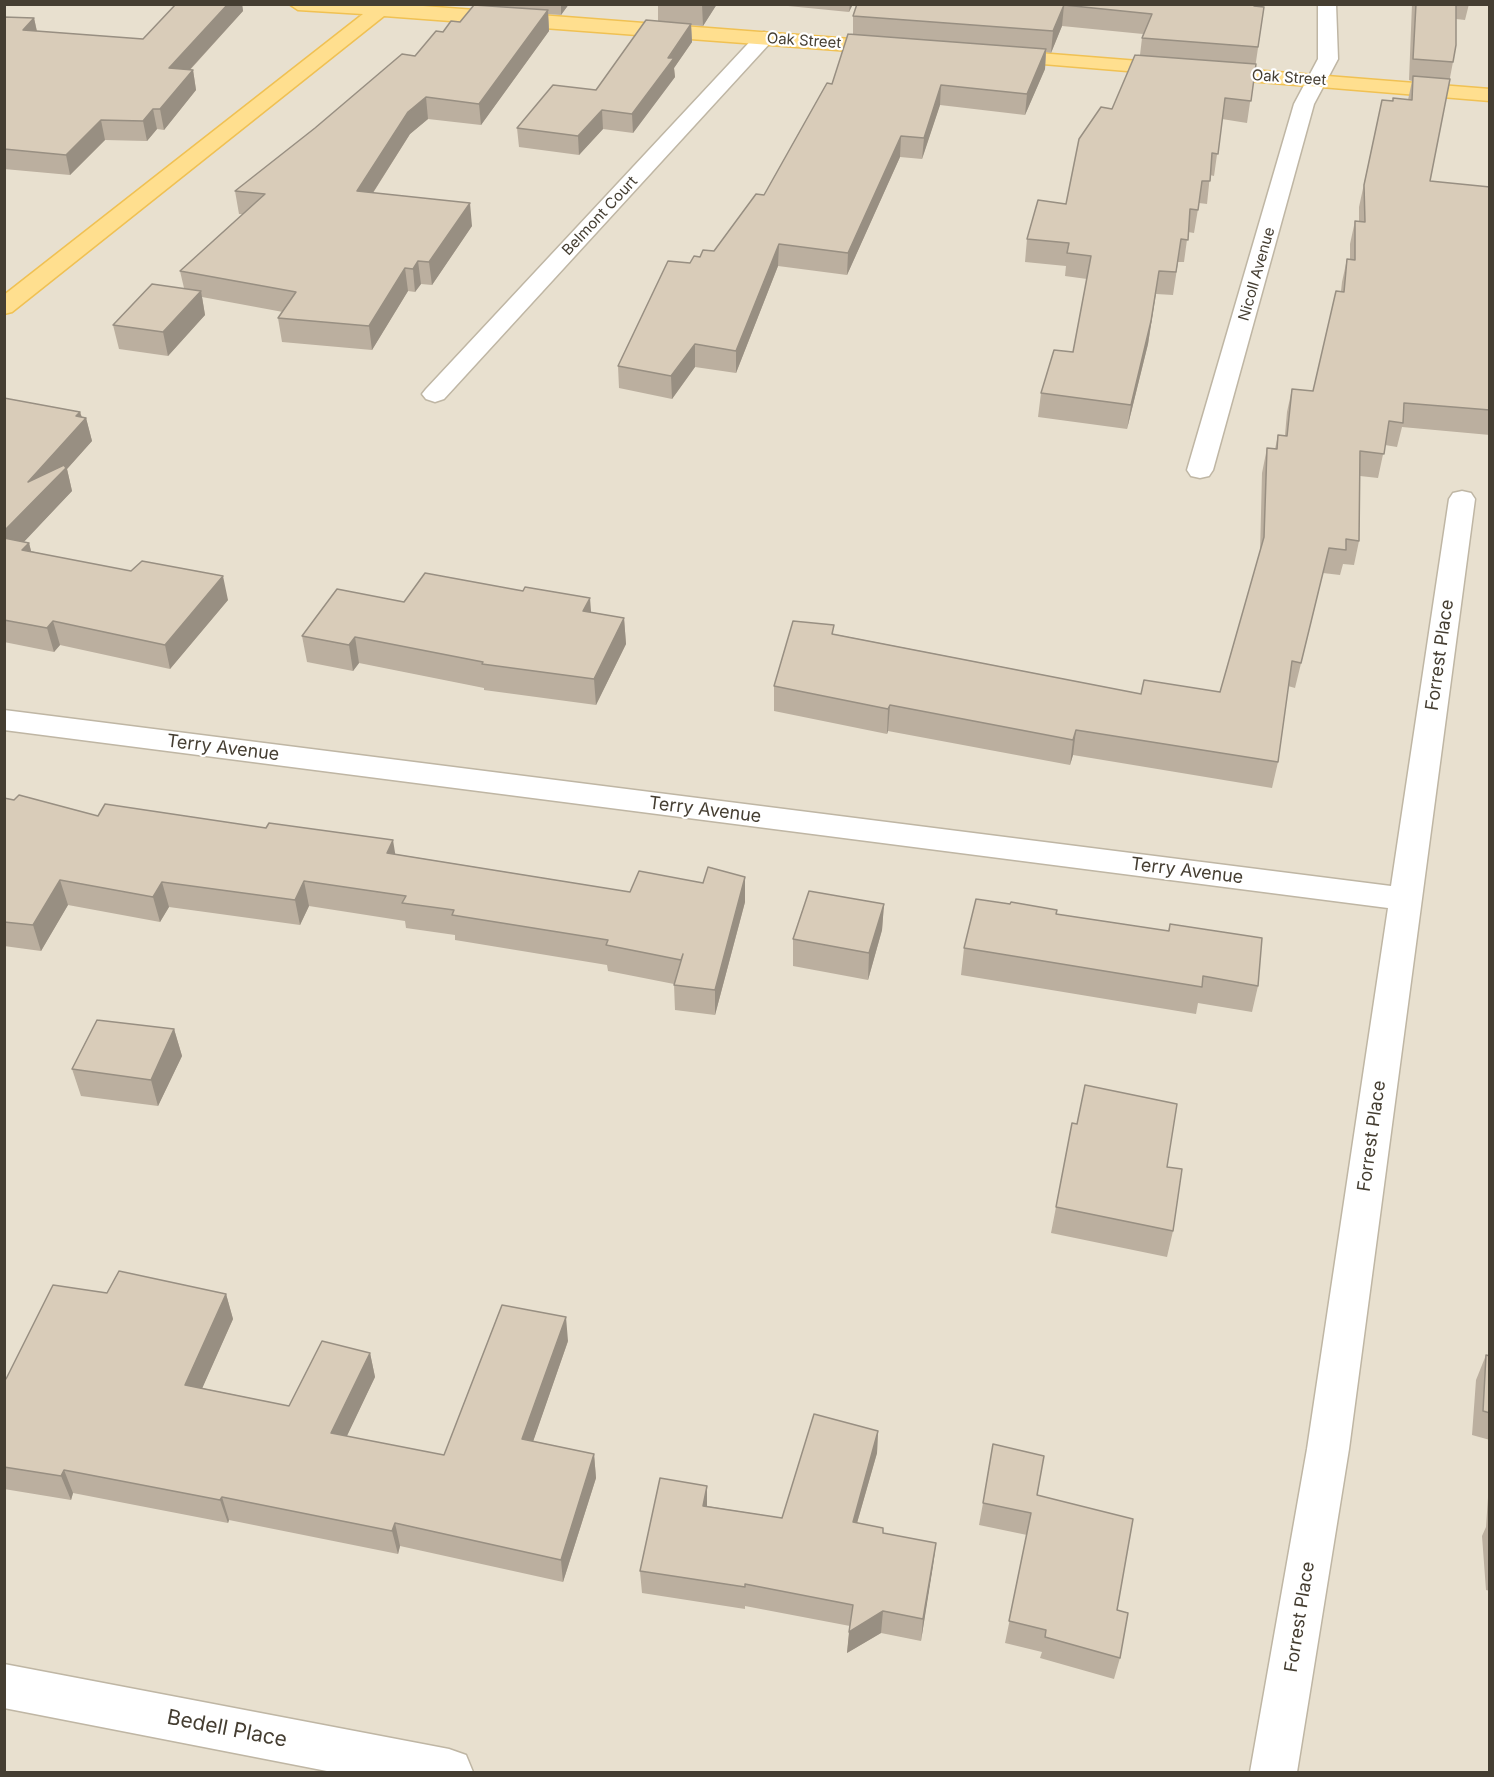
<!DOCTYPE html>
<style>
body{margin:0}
#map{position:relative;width:1494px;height:1777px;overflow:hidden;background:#f3eee2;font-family:Inter,sans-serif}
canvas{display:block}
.frame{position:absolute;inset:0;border:6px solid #453e32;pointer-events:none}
</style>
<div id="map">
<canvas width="1494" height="1777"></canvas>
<div class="frame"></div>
</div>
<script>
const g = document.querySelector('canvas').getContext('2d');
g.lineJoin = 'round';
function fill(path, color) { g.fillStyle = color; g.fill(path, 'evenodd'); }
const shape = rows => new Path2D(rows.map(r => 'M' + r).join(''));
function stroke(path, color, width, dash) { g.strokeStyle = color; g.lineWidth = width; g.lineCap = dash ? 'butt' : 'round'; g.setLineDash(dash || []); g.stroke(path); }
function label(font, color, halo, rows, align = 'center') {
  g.font = font + ' Inter,sans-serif'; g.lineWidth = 4.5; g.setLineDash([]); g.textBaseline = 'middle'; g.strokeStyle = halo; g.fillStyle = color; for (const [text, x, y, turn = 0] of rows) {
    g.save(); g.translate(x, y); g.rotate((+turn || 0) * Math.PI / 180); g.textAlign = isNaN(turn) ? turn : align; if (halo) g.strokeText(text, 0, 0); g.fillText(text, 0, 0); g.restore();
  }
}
fill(shape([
 [5,5,1489,5,1489,1772,5,1772]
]), '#e8e0cf');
const minor = shape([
 [1318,4,1336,4,1338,59,1314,104,1213,470,1209,476,1200,478,1191,476,1187,470,1294,104,1318,59,1318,4],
 [764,32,771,34,774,38,771,42,444,399,435,402,426,399,422,394,426,389,757,34,764,32],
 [1462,491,1471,493,1475,499,1349,1449,1297,1772,1250,1772,1307,1449,1388,908,4,730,4,710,1391,886,1449,499,1453,493,1462,491],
 [4,1664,449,1749,466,1755,473,1772,332,1772,4,1708,4,1664]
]);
const major = shape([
 [289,4,397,4,890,42,900,48,890,54,384,16,12,312,4,314,4,295,363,14,298,10,289,4],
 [1001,50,1490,89,1490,101,994,60,991,56,994,52,1001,50]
]);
stroke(minor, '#bfb6a4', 3);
stroke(major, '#f0c153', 3);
fill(minor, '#fff');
fill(major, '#ffdf8f');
fill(shape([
 [176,4,242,4,243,11,190,70,193,70,196,90,164,130,157,129,147,141,105,140,70,175,4,169,4,17,34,18,37,31,143,39],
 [488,4,569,4,561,15,548,14,549,31,481,125,428,119,410,134,373,193,472,226,432,285,421,284,415,292,408,291,372,350,282,342,278,318,283,312,202,297,205,315,168,356,119,349,113,325,184,288,180,271,243,214,239,214,235,191,415,56,443,32,488,6],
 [658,4,717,4,703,26,691,25,692,42,674,68,675,77,633,133,603,129,579,155,519,147,517,128,596,90,658,21],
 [768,4,853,4,849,12],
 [857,4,1255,4,1255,6,1264,7,1247,123,1222,119,1214,176,1210,175,1207,204,1199,203,1194,233,1188,232,1184,262,1178,262,1173,295,1156,294,1148,344,1127,429,1038,417,1041,393,1073,352,1087,279,1065,276,1066,266,1025,262,1027,239,1066,204,1112,109,1140,55,1142,38,1143,34,1062,26,1051,53,1046,52,1045,69,1025,115,940,105,922,159,900,157,847,275,778,266,736,373,695,367,672,399,619,388,618,366,690,263,700,257,714,251,764,195,832,84,853,34,853,16],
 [1412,4,1469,4,1465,20,1456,19,1453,62,1430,181,1490,187,1490,435,1402,427,1397,447,1385,445,1378,478,1360,476,1359,541,1354,565,1343,564,1340,575,1323,573,1295,688,1288,686,1278,762,1272,788,1073,755,1070,765,888,731,887,734,774,711,774,686,834,634,1141,694,1220,692,1260,554,1262,473,1267,448,1275,449,1278,435,1285,435,1287,412,1292,389,1313,391,1341,291,1342,282,1347,259,1350,259,1350,244,1355,221,1359,222,1359,207,1382,100,1393,101,1408,100,1412,81,1409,80],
 [4,398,80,412,82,417,86,418,92,441,67,469,72,491,23,542,29,543,31,551,228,600,170,669,60,645,54,652,4,642],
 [404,602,591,612,624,618,626,644,596,705,484,690,484,688,359,663,353,671,307,662,302,636],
 [4,798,98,816,395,854,630,892,703,883,745,877,745,902,715,1015,675,1010,674,984,608,971,607,965,455,940,455,935,406,928,405,921,309,906,300,925,169,907,160,922,68,905,41,951,4,946],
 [884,904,882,930,868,980,793,966,793,939],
 [1056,914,1168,931,1170,924,1258,986,1252,1012,1198,1003,1196,1014,961,975,964,948],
 [174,1029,182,1056,158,1106,81,1096,72,1069],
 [1167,1167,1173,1231,1167,1257,1051,1233,1056,1207],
 [107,1293,226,1294,233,1319,202,1388,289,1406,370,1353,375,1377,346,1437,444,1455,568,1341,533,1441,594,1454,596,1478,563,1582,400,1546,398,1554,229,1520,228,1523,73,1493,71,1500,4,1489,4,1379,6,1379],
 [1486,1355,1490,1356,1490,1440,1472,1435,1476,1380],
 [878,1431,877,1453,857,1523,883,1533,936,1543,921,1641,881,1633,847,1653,850,1626,745,1606,745,1609,642,1593,640,1571,707,1486,707,1506,782,1518],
 [1490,1468,1490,1591,1486,1590,1482,1536,1486,1527],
 [1037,1495,1117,1610,1120,1658,1114,1679,1040,1658,1042,1652,1005,1643,1027,1535,979,1525,983,1503]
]), '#bbaf9f');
fill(shape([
 [228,4,242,4,243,11,173,88,169,68],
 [561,4,569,4,561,15],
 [702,4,717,4,703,26],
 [850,4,853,4,849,12],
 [1064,5,1062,26,1051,53,1053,31],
 [548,10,549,31,481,125,479,104],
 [34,18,38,37,23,30],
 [691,24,692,42,674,68,675,77,633,133,632,114],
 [1046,49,1045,69,1025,115,1027,94],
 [193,70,196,90,164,130,160,109],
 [941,85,940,105,922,159,924,138],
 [426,97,428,119,410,134,360,213,357,191,408,112],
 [153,109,157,129,147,141,143,121],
 [602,110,603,129,579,155,578,136],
 [101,120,105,140,70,175,66,155],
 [901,136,900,157,847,275,848,253],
 [470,203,472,226,432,285,429,262],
 [779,244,778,266,736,373,736,351],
 [418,261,421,284,415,292,413,269],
 [405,268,408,291,372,350,369,326],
 [1159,271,1148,344,1127,429,1131,405],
 [201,291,205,315,168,356,163,332],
 [695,344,695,367,672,399,671,376],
 [80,412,83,422,86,418,92,441,67,469,72,491,6,561,4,556,4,531,28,482,76,416],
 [29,543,35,567,22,550],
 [223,576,228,600,170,669,165,645],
 [590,598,592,624,583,611],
 [624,618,626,644,596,705,594,679],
 [53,621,60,645,54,652,47,628],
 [355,637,359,663,353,671,349,645],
 [890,705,888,731,887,734,888,709],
 [1076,730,1073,755,1070,765,1073,740],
 [393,840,397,865,387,853],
 [745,877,745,902,715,1015,715,990],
 [60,880,68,905,41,951,33,925],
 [304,881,309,906,300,925,295,900],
 [162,882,169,907,160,922,153,897],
 [884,904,882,930,868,980,869,953],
 [174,1029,182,1056,158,1106,151,1080],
 [226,1294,233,1319,193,1409,185,1385],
 [566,1317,568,1341,526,1462,522,1439],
 [370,1353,375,1377,337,1457,331,1433],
 [878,1431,877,1453,851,1544,853,1522],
 [594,1454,596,1478,563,1582,561,1560],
 [64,1470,73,1493,71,1500,61,1476],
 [707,1486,707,1508,703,1506],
 [222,1497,229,1520,228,1523,220,1500],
 [395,1523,400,1546,398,1554,392,1531],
 [936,1543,933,1566,921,1641,923,1619],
 [883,1611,881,1633,847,1653,849,1632]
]), '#988f82');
const building = shape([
 [176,4,228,4,169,68,193,70,160,109,153,109,143,121,101,120,66,155,4,149,4,17,34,18,23,30,143,39,176,4],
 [857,4,1254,4,1254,6,1264,7,1258,47,1142,38,1152,14,1064,5,1053,31,853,16,857,4],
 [1416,4,1456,4,1456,45,1453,62,1413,59,1416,4],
 [474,5,548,10,479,104,426,97,408,112,357,191,470,203,429,262,418,261,413,269,405,268,369,326,278,318,296,292,180,271,265,194,235,191,315,128,402,54,415,56,436,31,443,32,451,21,460,22,474,5],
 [646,20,691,24,668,58,674,58,632,114,602,110,578,136,517,128,553,85,596,90,646,20],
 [848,34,1046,49,1027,94,941,85,924,138,901,136,848,253,779,244,736,351,695,344,671,376,618,366,668,261,690,263,694,256,700,257,703,250,714,251,756,194,764,195,827,83,832,84,848,34],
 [1135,55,1256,64,1251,101,1225,98,1218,154,1212,153,1210,181,1202,181,1198,210,1190,209,1188,240,1181,239,1176,272,1159,271,1151,321,1131,405,1041,393,1054,350,1073,352,1091,256,1067,253,1069,243,1027,239,1038,200,1066,204,1079,139,1101,107,1112,109,1135,55],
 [1413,76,1450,79,1430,181,1490,187,1490,410,1404,403,1403,423,1389,421,1384,454,1360,451,1359,541,1346,539,1346,550,1329,548,1301,663,1292,661,1278,762,1076,730,1073,740,890,705,888,709,774,686,793,621,834,625,832,634,1141,694,1144,680,1220,692,1264,537,1267,448,1277,449,1278,435,1287,436,1292,389,1313,391,1336,291,1344,292,1347,259,1355,260,1355,221,1365,222,1364,185,1382,100,1393,101,1393,98,1412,100,1413,76],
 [152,284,201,291,163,332,113,325,152,284],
 [4,398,80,412,76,416,86,418,28,482,64,465,66,468,4,531,4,398],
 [4,538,29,543,22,550,131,571,142,561,223,576,165,645,53,621,47,628,4,620,4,538],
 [425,573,523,591,525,587,590,598,583,611,624,618,594,679,482,664,483,662,355,637,349,645,302,636,337,589,404,602,425,573],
 [19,795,98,816,105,804,266,828,269,823,393,840,387,853,630,892,639,871,703,883,708,867,745,877,715,990,674,985,683,954,681,960,606,945,608,940,452,915,454,910,402,903,406,896,304,881,295,900,162,882,153,897,60,880,33,925,4,922,4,798,14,800,19,795],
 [809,891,884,904,869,953,793,939,809,891],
 [976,899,1010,904,1011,902,1057,910,1056,914,1169,931,1170,924,1262,938,1258,986,1203,976,1202,987,964,948,976,899],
 [97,1020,174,1029,151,1080,72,1069,97,1020],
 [1085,1085,1177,1104,1167,1167,1182,1169,1173,1231,1056,1207,1072,1123,1077,1124,1085,1085],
 [119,1271,226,1294,185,1385,289,1406,322,1341,370,1353,331,1433,444,1455,502,1305,566,1317,522,1439,594,1454,561,1560,395,1523,392,1531,222,1497,220,1500,64,1470,61,1476,4,1467,4,1379,6,1379,53,1285,107,1293,119,1271],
 [1486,1355,1490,1356,1490,1413,1483,1411,1486,1355],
 [814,1414,878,1431,853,1522,883,1528,883,1533,936,1543,923,1619,883,1611,849,1632,853,1605,745,1584,745,1587,640,1571,660,1478,707,1486,703,1506,782,1518,814,1414],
 [993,1444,1044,1456,1037,1495,1133,1519,1117,1610,1128,1613,1120,1658,1045,1637,1046,1630,1009,1621,1031,1513,983,1503,993,1444]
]);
fill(building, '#d9ccb9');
stroke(building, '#988f82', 1.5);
label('15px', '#453e32', '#fff', [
 ["Oak Street",804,41,4],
 ["Oak Street",1289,78,4],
 ["Belmont Court",600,216,-47],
 ["Nicoll Avenue",1257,274,-74]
]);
label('18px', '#453e32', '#fff', [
 ["Forrest Place",1440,655,-82],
 ["Terry Avenue",223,748,7],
 ["Terry Avenue",705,810,7],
 ["Terry Avenue",1187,871,7],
 ["Forrest Place",1372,1136,-82],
 ["Forrest Place",1300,1617,-81]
]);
label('21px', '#453e32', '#fff', [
 ["Bedell Place",227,1729,11]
]);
</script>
